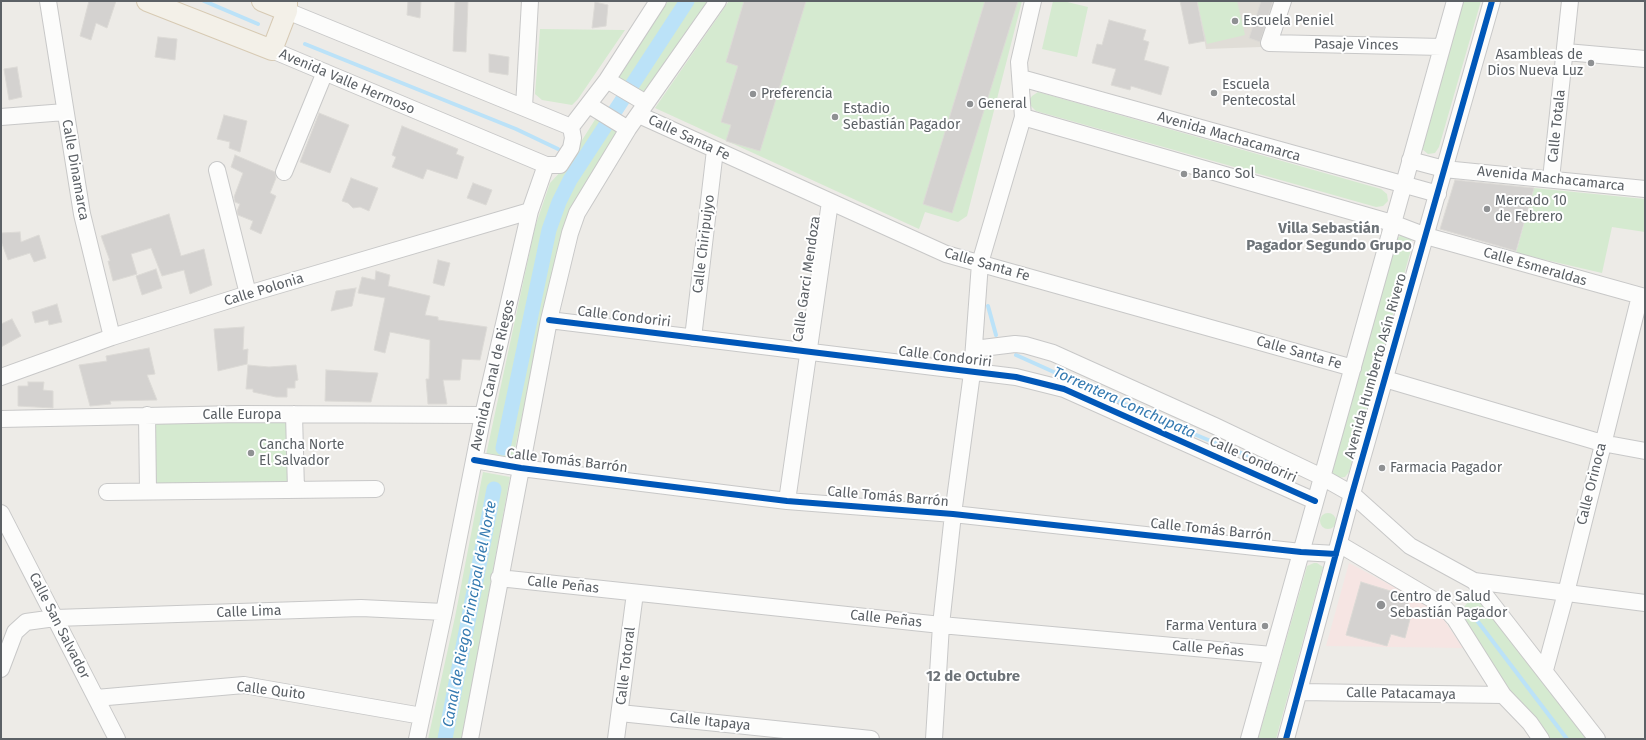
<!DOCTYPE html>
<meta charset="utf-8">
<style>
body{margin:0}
#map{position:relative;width:1646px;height:740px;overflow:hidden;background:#edebe7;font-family:"Fira Sans",sans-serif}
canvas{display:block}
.frame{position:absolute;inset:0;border:2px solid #5c6166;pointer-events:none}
</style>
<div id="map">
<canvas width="1646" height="740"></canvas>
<div class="frame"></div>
</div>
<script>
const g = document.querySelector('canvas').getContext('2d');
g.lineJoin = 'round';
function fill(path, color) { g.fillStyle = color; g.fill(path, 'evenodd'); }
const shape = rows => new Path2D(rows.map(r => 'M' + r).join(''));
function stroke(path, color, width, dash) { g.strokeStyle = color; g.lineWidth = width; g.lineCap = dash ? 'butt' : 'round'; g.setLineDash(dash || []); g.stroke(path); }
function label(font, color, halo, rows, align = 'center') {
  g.font = font + ' "Fira Sans",sans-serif'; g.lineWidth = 4; g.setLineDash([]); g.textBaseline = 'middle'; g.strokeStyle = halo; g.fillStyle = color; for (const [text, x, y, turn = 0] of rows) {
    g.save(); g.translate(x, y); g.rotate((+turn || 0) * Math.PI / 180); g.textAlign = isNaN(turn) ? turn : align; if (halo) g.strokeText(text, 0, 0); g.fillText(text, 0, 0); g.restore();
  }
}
fill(shape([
 [1198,1,1276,1,1261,47,1206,49]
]), '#e0ddd7');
fill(shape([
 [1349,563,1411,596,1440,614,1463,648,1326,646]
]), '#f6e5e3');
fill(shape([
 [668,1,708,1,644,93,618,78],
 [729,1,1022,1,967,216,958,222,925,212,919,229,655,108],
 [1053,1,1063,1,1088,7,1077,57,1042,49],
 [1197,1,1237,1,1245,35,1207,44],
 [1463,1,1481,1,1439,147,1435,153,1428,154,1422,149,1422,143],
 [540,29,624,30,625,30,578,99,572,105,542,100,535,94],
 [1038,92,1381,189,1387,194,1388,201,1383,206,1376,207,1036,111,1031,106,1030,99,1032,96],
 [596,118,619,133,572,206,566,221,556,257,513,458,486,455,535,227,550,183,565,167],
 [1534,188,1645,199,1645,232,1612,227,1602,273,1516,253],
 [1402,235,1411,239,1412,246,1349,472,1345,477,1338,478,1333,474,1331,471,1397,238],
 [289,422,290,483,156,485,155,424],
 [483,472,510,477,462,739,428,739,455,617],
 '1320 521a8 8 0 1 1 16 0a8 8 0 1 1-16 0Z',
 [1314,563,1317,563,1323,567,1276,739,1258,739,1306,570,1307,566],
 [1471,599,1477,599,1485,607,1592,739,1550,739,1542,728,1514,700,1460,617,1461,610]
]), '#d5ead0');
stroke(shape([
 [204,1,258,24],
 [305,44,516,129,558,149],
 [988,306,996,335],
 [1016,355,1165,422,1230,449,1290,471],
 [1469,610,1567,739]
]), '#bbe2f8', 4);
stroke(shape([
 [503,448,549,230,559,202,570,180,687,1],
 [445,739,494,489]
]), '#bbe2f8', 15);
const building = shape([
 [89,1,116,1,107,28,96,23,91,40,80,36,89,1],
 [408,1,421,1,420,18,407,15,408,1],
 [455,1,468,1,466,52,453,51,455,1],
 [744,1,806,1,760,151,726,141,731,125,721,122,738,66,726,62,744,1],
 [985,1,1018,1,952,213,923,204,985,1],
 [1180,1,1197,1,1205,41,1189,44,1180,1],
 [1261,1,1273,1,1260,42,1249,38,1261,1],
 [595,2,608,5,606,26,592,28,595,2],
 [1109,20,1146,30,1143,40,1149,42,1144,60,1169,67,1161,95,1131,86,1130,90,1111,85,1116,69,1092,63,1097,44,1102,45,1109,20],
 [158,37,177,39,175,60,155,57,158,37],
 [489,54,509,57,508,75,489,72,489,54],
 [17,67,22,97,9,100,4,69,17,67],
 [319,113,349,125,330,173,300,162,319,113],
 [224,115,247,121,240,152,229,148,230,142,217,139,224,115],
 [402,126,458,149,456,154,464,157,457,179,427,169,423,179,392,167,396,157,392,155,402,126],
 [235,155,275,172,276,178,270,193,276,196,261,234,250,229,253,221,238,215,237,211,240,204,235,202,234,197,243,173,231,167,235,155],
 [351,178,378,188,369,211,360,207,353,208,348,203,342,201,351,178],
 [1455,180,1534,188,1516,251,1440,229,1455,180],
 [473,183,492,190,486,205,467,198,473,183],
 [169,214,181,256,204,249,212,285,190,294,184,270,162,276,151,248,131,254,137,274,113,281,108,261,110,261,101,236,169,214],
 [20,232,21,242,39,235,46,258,34,262,30,253,8,260,1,241,1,233,20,232],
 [438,260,450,263,444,286,433,283,438,260],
 [156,269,162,288,142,295,136,276,156,269],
 [376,271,390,275,388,286,430,296,425,315,438,317,438,320,487,327,480,360,462,359,460,380,443,380,447,404,428,404,426,379,429,379,430,340,390,332,385,353,374,350,385,298,358,293,362,277,375,280,376,271],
 [356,288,352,306,331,311,336,291,356,288],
 [57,304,62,322,49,325,48,320,35,323,32,312,57,304],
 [12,319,21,336,1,347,1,324,12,319],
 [244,327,243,350,248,349,247,364,218,371,214,329,244,327],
 [149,348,155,374,147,375,157,400,110,401,111,404,90,406,79,365,107,361,106,356,149,348],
 [248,365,269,367,296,365,298,380,295,381,295,388,287,388,287,397,276,397,253,392,253,389,246,389,248,365],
 [326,370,378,373,371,402,325,401,326,370],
 [28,382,44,382,43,390,53,391,53,408,18,406,18,386,28,386,28,382],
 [1361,582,1410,597,1405,617,1410,619,1405,638,1391,634,1387,646,1346,635,1361,582]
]);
fill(building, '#d4d2d0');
stroke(building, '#dcdad6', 1);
const minor = shape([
 [48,1,82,214,112,337],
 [1283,1,1269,43,1442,47],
 [287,11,571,127],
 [272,50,546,165,560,165,571,148,573,138,571,127,607,80,658,1],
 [1566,52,1645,59],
 [1021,78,1438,194],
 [607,80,646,103],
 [589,105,628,129],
 [524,107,530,1],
 [639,115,946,254,1353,368],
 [1,117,65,112],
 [1023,117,1392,223,1426,236,1645,297],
 [1410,160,1444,169,1645,189],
 [217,170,248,294],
 [284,172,325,72],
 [1551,179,1570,1],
 [549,320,1016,377,1064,389,1315,501],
 [693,338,715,150],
 [974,349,1015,344,1025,345,1053,353,1215,426,1322,477,1352,494,1410,546,1474,581,1597,739],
 [1,377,112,337,248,294,530,211],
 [1385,379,1602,443,1645,451],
 [294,414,296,490],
 [147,415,148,491],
 [1,419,240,414,483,415],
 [474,460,521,468,787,501,953,514,1301,552,1336,554],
 [107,492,376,489],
 [787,501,830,202],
 [1,513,117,739],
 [1339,544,1442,605,1455,619,1503,695,1530,723,1541,739],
 [499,578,941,625,1272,655],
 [1474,581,1645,603],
 [1,669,15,632,26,622,55,618,361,608,444,612],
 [1545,670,1566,593,1640,296],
 [1299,692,1503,695],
 [96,698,244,685,422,716],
 [620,713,871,739],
 [417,739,444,612,483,415,530,211,546,165],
 [470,739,549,320,570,233,577,213,628,129,718,1],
 [616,739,635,593],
 [934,739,941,625,953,514,972,373,980,263,1023,117,1019,62,1033,1],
 [1249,739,1455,1],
 [1286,739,1352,494,1492,1]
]);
const major = shape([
 [147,1,272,50,287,11,287,1],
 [262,1,287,11]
]);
stroke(minor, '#c8c8c8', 18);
stroke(major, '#d7cab3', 22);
stroke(minor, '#fcfcfb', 16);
stroke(major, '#f3f0e8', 20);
stroke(shape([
 [549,320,1016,377,1064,389,1315,501],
 [474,460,521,468,787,501,953,514,1301,552,1336,554],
 [1286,739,1352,494,1492,1]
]), '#0057b8', 6);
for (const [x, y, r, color] of [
 [1235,21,4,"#8f9193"],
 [1591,63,4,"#8f9193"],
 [1214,93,4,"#8f9193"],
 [753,94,4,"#8f9193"],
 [970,104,4,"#8f9193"],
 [835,117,4,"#8f9193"],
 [1184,174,4,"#8f9193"],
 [1487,209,4,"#8f9193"],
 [251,453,4,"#8f9193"],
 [1382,468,4,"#8f9193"],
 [1381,605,5,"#8f9193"],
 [1265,626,4,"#8f9193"]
]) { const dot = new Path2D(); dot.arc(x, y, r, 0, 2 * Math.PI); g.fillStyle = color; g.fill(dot); stroke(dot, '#fff', 1.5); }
label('14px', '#5c6166', '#fff', [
 ["Escuela Peniel",1243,21],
 ["Asambleas de",1583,55,"right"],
 ["Dios Nueva Luz",1583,71,"right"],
 ["Escuela",1222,85],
 ["Pentecostal",1222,101],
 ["Preferencia",761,94],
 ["General",978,104],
 ["Estadio",843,109],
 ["Sebastián Pagador",843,125],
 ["Banco Sol",1192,174],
 ["Mercado 10",1495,201],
 ["de Febrero",1495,217],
 ["Cancha Norte",259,445],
 ["El Salvador",259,461],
 ["Farmacia Pagador",1390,468],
 ["Centro de Salud",1390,597],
 ["Sebastián Pagador",1390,613],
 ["Farma Ventura",1257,626,"right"]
], 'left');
label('14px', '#5c6166', '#fff', [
 ["Pasaje Vinces",1356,45,1],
 ["Avenida Valle Hermoso",347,82,23],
 ["Calle Totala",1557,126,-84],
 ["Avenida Machacamarca",1229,137,16],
 ["Calle Santa Fe",689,138,25],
 ["Calle Dinamarca",75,170,80],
 ["Avenida Machacamarca",1551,179,6],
 ["Calle Chiripujyo",704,244,-83],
 ["Calle Santa Fe",987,265,16],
 ["Calle Esmeraldas",1535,267,16],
 ["Calle Garci Mendoza",807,279,-82],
 ["Calle Polonia",264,290,-17],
 ["Calle Condoriri",624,317,7],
 ["Calle Santa Fe",1299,353,16],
 ["Calle Condoriri",945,357,7],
 ["Avenida Humberto Asín Rivero",1376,366,-74],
 ["Avenida Canal de Riegos",493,375,-77],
 ["Calle Europa",242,415],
 ["Calle Condoriri",1253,460,24],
 ["Calle Tomás Barrón",567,461,7],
 ["Calle Orinoca",1592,484,-76],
 ["Calle Tomás Barrón",888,497,5],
 ["Calle Tomás Barrón",1211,530,6],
 ["Calle Peñas",563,585,6],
 ["Calle Lima",249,612,-2],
 ["Calle Peñas",886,619,6],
 ["Calle San Salvador",59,626,63],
 ["Calle Peñas",1208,649,5],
 ["Calle Totoral",626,666,-83],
 ["Calle Quito",271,691,7],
 ["Calle Patacamaya",1401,694,1],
 ["Calle Itapaya",710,722,6]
]);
label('bold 15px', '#6d7378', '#fff', [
 ["Villa Sebastián",1329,229],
 ["Pagador Segundo Grupo",1329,246],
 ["12 de Octubre",973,677]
]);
label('italic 15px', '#367bb1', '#fff', [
 ["Torrentera Conchupata",1124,403,24],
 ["Canal de Riego Principal del Norte",470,614,-79]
]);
</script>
